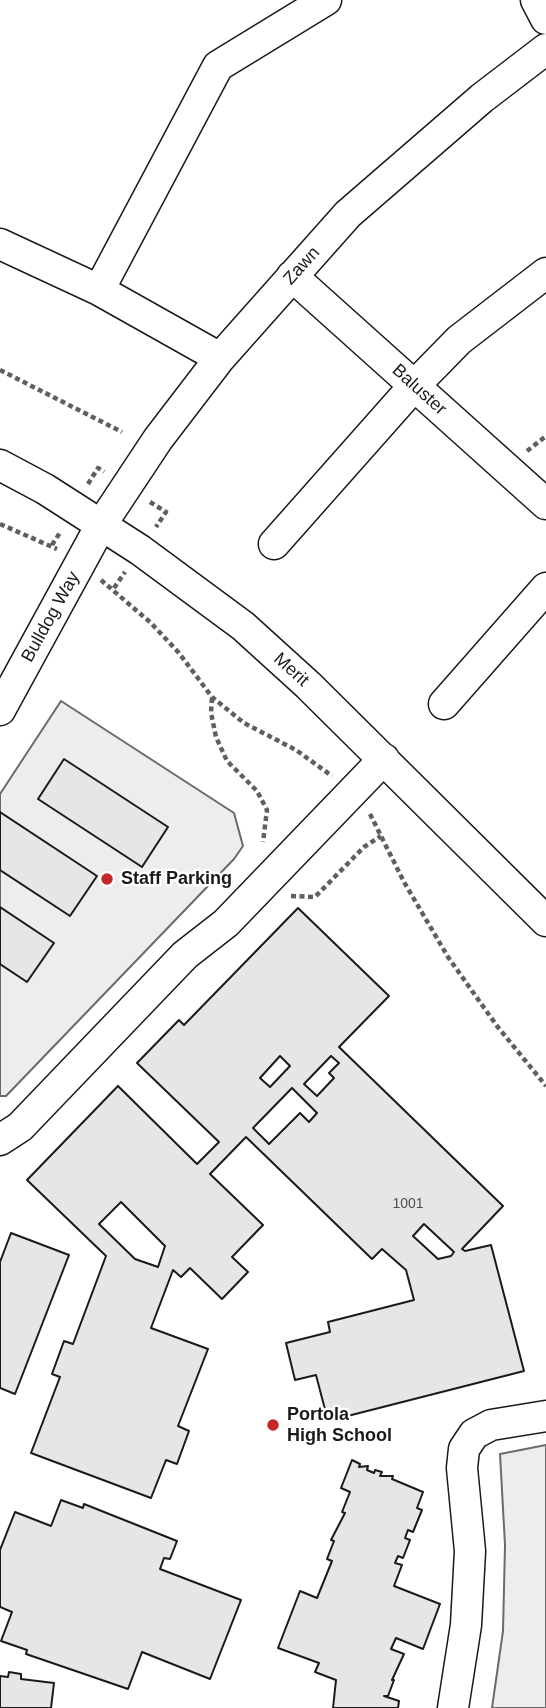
<!DOCTYPE html>
<style>
body{margin:0}
canvas{display:block;background:#fff}
</style>
<canvas width="546" height="1708"></canvas>
<script>
const g = document.querySelector('canvas').getContext('2d');
g.lineJoin = 'round';
function fill(path, color) { g.fillStyle = color; g.fill(path, 'evenodd'); }
const shape = rows => new Path2D(rows.map(r => 'M' + r).join(''));
function stroke(path, color, width, dash) { g.strokeStyle = color; g.lineWidth = width; g.lineCap = dash ? 'butt' : 'round'; g.setLineDash(dash || []); g.stroke(path); }
function label(font, color, halo, rows, align = 'center') {
  g.font = font + ' Helvetica,sans-serif'; g.lineWidth = 5; g.setLineDash([]); g.textBaseline = 'middle'; g.strokeStyle = halo; g.fillStyle = color; for (const [text, x, y, turn = 0] of rows) {
    g.save(); g.translate(x, y); g.rotate((+turn || 0) * Math.PI / 180); g.textAlign = isNaN(turn) ? turn : align; if (halo) g.strokeText(text, 0, 0); g.fillText(text, 0, 0); g.restore();
  }
}
const parking = shape([
 [61,701,234,813,243,846,234,859,6,1096,0,1096,0,794,61,701],
 [546,1445,546,1708,492,1708,503,1631,505,1545,500,1454,546,1445]
]);
fill(parking, '#ededed');
stroke(parking, '#6a6a6a', 2);
const building = shape([
 [64,759,168,827,142,867,38,799,64,759],
 [0,812,97,876,70,916,0,870,0,812],
 [0,907,54,943,27,982,0,964,0,907],
 [298,908,389,996,339,1047,503,1206,462,1249,465,1251,491,1245,524,1371,328,1421,316,1375,295,1380,286,1343,330,1332,328,1322,414,1300,406,1270,382,1249,372,1259,246,1137,210,1174,263,1225,232,1257,248,1272,222,1299,190,1268,181,1277,173,1270,151,1328,208,1349,178,1426,189,1431,177,1464,166,1460,151,1498,31,1453,60,1377,52,1374,64,1341,73,1344,106,1256,27,1180,118,1086,197,1164,219,1142,137,1063,179,1020,184,1025,298,908],
 [280,1056,290,1066,270,1087,260,1078,280,1056],
 [331,1056,339,1063,329,1073,334,1078,317,1096,304,1084,331,1056],
 [292,1088,317,1113,309,1122,300,1113,269,1144,253,1128,292,1088],
 [121,1202,165,1246,158,1267,135,1259,99,1224,121,1202],
 [424,1224,454,1252,451,1256,438,1259,413,1236,424,1224],
 [11,1233,69,1255,15,1394,0,1388,0,1262,11,1233],
 [352,1460,360,1464,359,1467,368,1466,367,1470,374,1473,375,1470,382,1472,380,1476,393,1476,392,1479,423,1492,417,1508,422,1510,413,1532,408,1530,405,1538,410,1540,403,1558,398,1556,395,1563,402,1565,394,1586,440,1604,423,1649,396,1638,391,1649,404,1654,392,1680,394,1680,388,1696,384,1696,399,1701,398,1708,333,1708,336,1680,315,1672,319,1663,278,1648,300,1591,317,1598,332,1561,327,1559,334,1541,331,1540,345,1513,342,1512,350,1492,341,1488,352,1460],
 [61,1500,83,1508,84,1504,177,1541,170,1559,164,1558,160,1569,241,1600,210,1679,142,1652,128,1689,26,1654,27,1650,1,1641,12,1612,0,1607,0,1550,15,1512,51,1526,61,1500],
 [9,1672,21,1674,21,1679,54,1683,51,1708,0,1708,0,1676,8,1677,9,1672]
]);
fill(building, '#e6e6e6');
stroke(building, '#1a1a1a', 2);
const minor = shape([
 [536,0,546,19],
 [0,244,99,290,220,358],
 [292,276,546,504],
 [99,290,218,66,326,0],
 [0,465,45,489,140,550,243,626,308,685,546,921],
 [274,544,414,386,459,340,546,273],
 [444,704,546,588],
 [0,710,101,525,158,439,220,358,348,214,482,98,546,49],
 [0,1140,20,1127,185,955,226,923,384,759],
 [453,1708,466,1625,470,1551,462,1468,464,1449,474,1434,491,1425,546,1416]
]);
stroke(minor, '#1a1a1a', 33);
stroke(shape([
 [0,370,122,432],
 [527,451,546,436],
 [88,484,98,468,104,472],
 [150,502,166,512,156,527],
 [0,524,57,549],
 [52,545,61,531],
 [101,580,151,623,179,653,212,697,244,723,296,750,332,776],
 [114,588,125,572],
 [212,698,211,713,216,737,227,761,257,791,267,810,263,842],
 [370,814,404,882,448,957,497,1026,546,1086],
 [291,896,315,897,364,847,381,836]
]), '#5f5f5f', 4.5, [5, 3.5]);
stroke(minor, '#fff', 30);
for (const [x, y, r, color] of [
 [107,879,7,"#c62828"],
 [273,1425,7,"#c62828"]
]) { const dot = new Path2D(); dot.arc(x, y, r, 0, 2 * Math.PI); g.fillStyle = color; g.fill(dot); stroke(dot, '#fff', 2.5); }
label('14px', '#4d4d4d', null, [
 ["1001",408,1204]
]);
label('18px', '#1a1a1a', '#fff', [
 ["Zawn",302,266,-48],
 ["Baluster",419,390,42],
 ["Bulldog Way",51,617,-61],
 ["Merit",291,670,42]
]);
label('bold 18px', '#1a1a1a', '#fff', [
 ["Staff Parking",121,879],
 ["Portola",287,1415],
 ["High School",287,1436]
], 'left');
</script>
